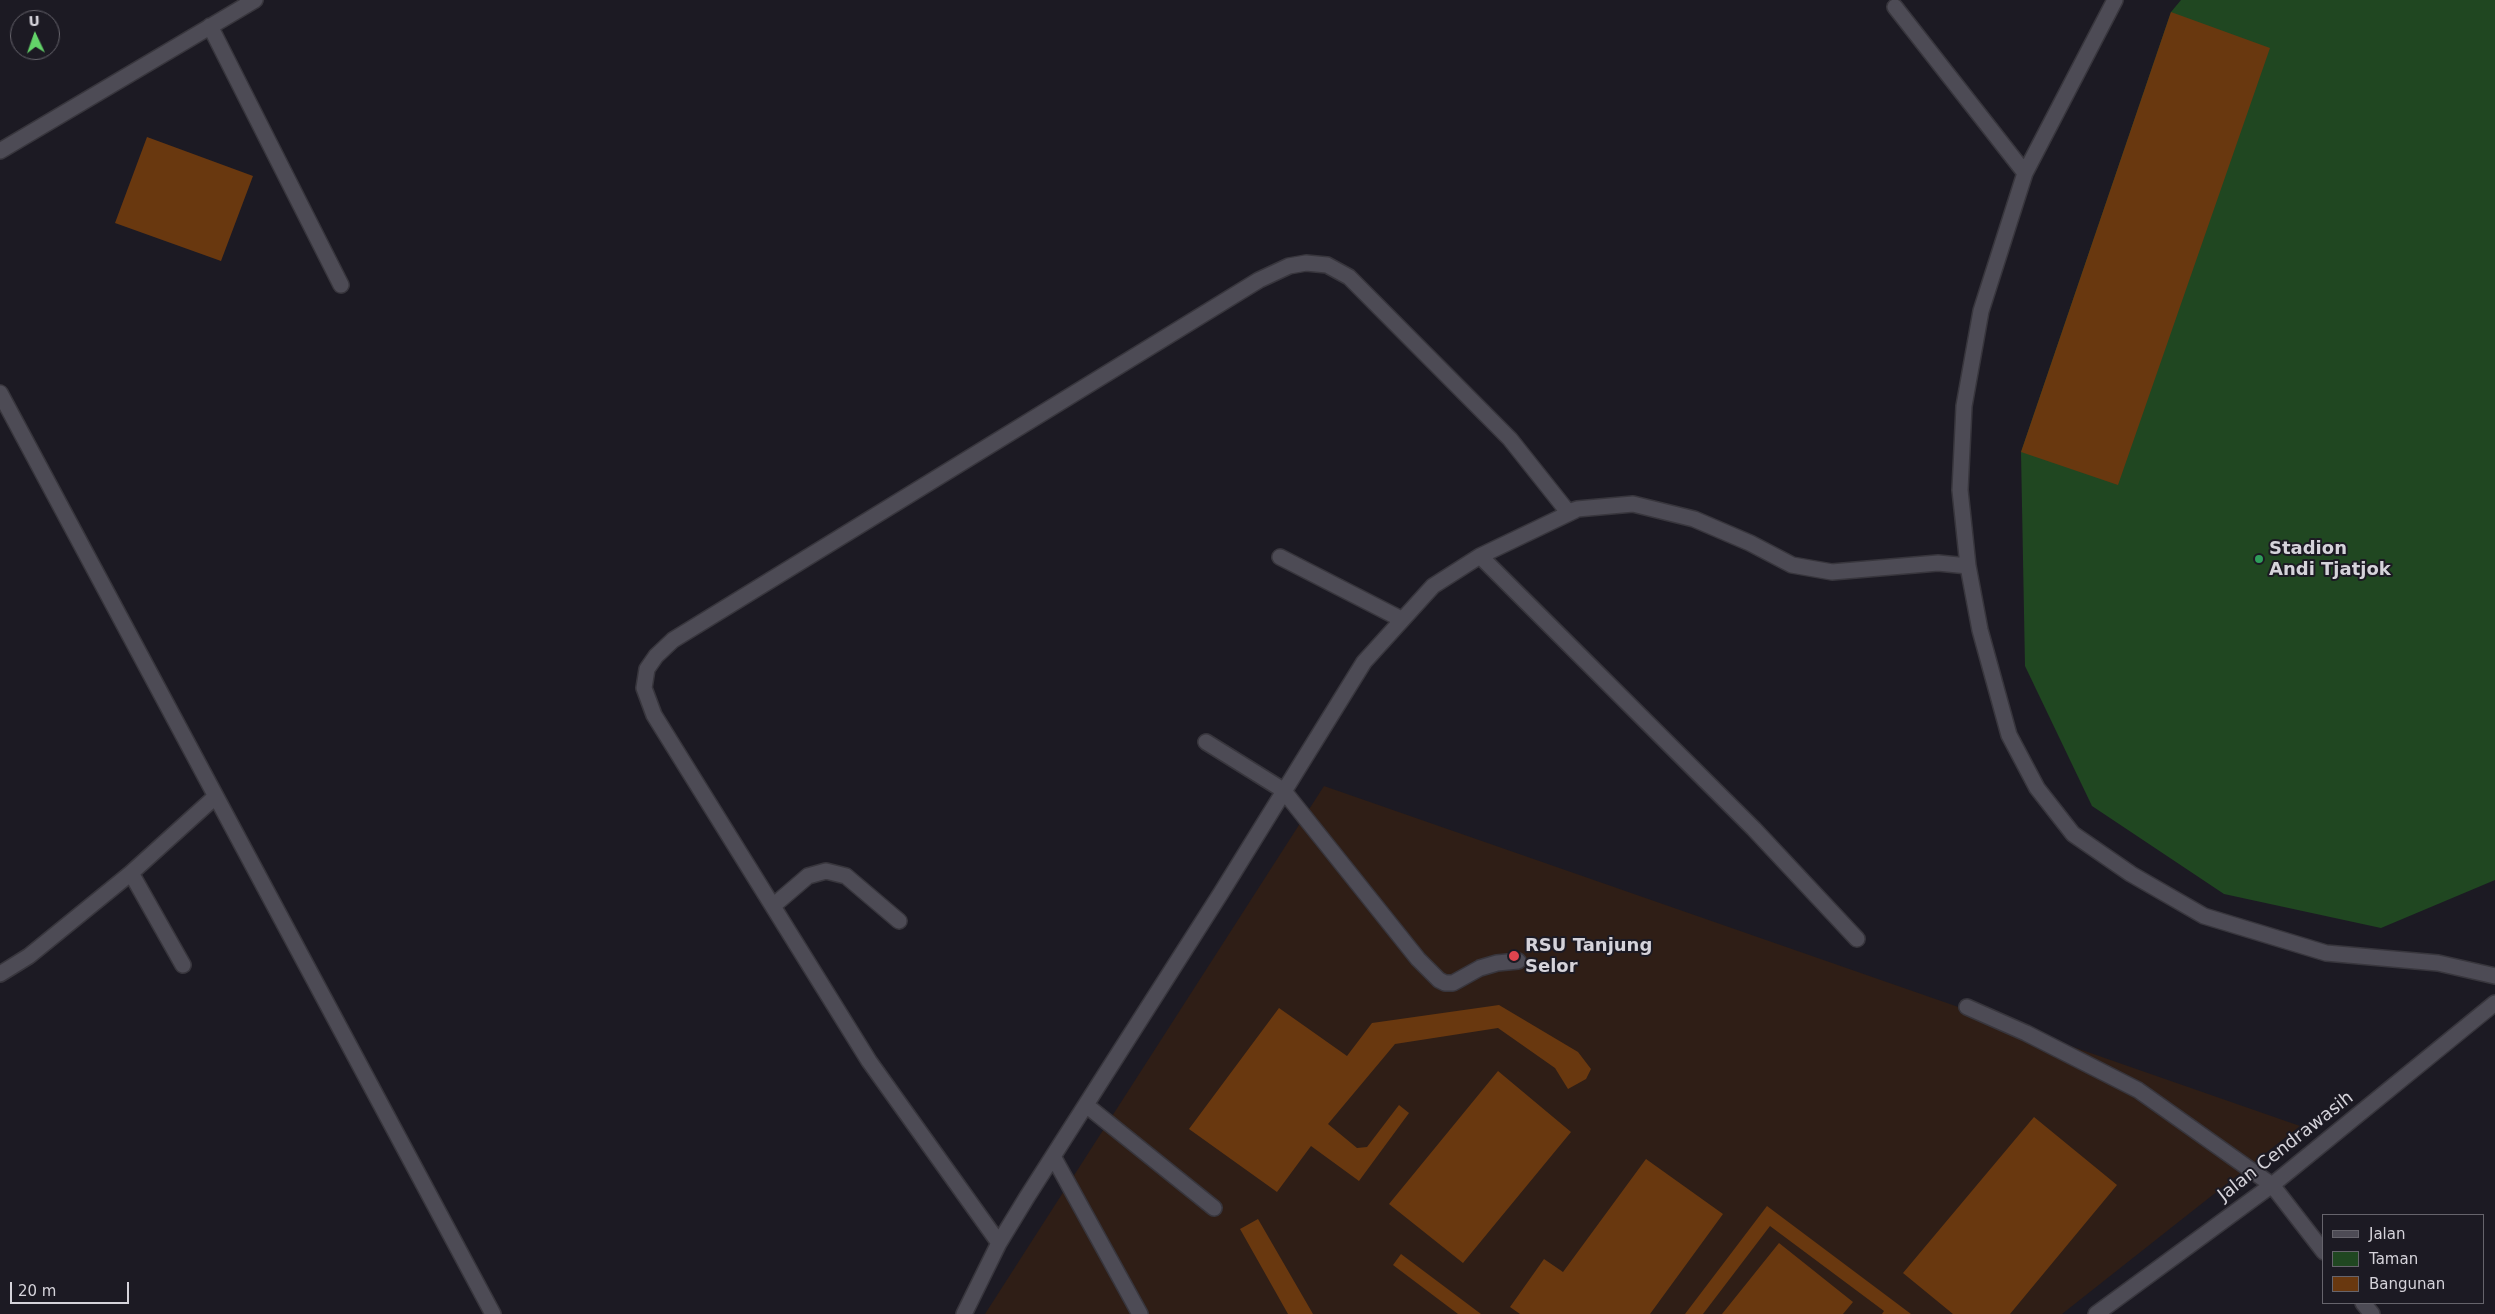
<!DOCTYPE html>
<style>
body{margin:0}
#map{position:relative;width:2495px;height:1314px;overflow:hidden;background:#1c1a23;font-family:"DejaVu Sans",sans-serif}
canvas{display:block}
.legend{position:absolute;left:2322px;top:1214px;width:162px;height:90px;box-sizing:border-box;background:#1c1a23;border:1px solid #66646c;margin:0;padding:6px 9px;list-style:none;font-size:15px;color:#d5d3da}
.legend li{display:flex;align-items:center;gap:10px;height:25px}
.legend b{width:25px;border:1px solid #66646c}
.north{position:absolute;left:10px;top:10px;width:50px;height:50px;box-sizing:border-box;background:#1c1a23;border:1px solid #66646c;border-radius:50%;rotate:357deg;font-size:14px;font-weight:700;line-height:20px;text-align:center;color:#d5d3da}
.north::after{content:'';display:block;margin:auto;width:18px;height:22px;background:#63d469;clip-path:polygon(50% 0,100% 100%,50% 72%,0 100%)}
.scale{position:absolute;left:10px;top:1282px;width:119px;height:22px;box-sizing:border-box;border:2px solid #d5d3da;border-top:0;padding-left:6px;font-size:15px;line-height:18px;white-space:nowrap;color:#d5d3da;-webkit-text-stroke:4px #1c1a23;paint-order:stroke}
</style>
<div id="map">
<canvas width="2495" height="1314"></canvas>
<ul class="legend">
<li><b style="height:6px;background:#4d4b55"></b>Jalan</li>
<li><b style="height:14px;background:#204721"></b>Taman</li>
<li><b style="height:14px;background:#69380f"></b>Bangunan</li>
</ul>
<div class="north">U</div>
<div class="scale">20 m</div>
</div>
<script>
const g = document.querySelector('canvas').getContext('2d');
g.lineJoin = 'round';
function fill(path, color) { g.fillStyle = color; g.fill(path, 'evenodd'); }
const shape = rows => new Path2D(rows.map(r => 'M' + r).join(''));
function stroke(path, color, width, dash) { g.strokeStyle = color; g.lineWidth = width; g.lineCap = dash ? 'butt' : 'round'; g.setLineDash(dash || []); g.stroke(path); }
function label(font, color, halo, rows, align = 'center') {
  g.font = font + ' "DejaVu Sans",sans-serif'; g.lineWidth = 4; g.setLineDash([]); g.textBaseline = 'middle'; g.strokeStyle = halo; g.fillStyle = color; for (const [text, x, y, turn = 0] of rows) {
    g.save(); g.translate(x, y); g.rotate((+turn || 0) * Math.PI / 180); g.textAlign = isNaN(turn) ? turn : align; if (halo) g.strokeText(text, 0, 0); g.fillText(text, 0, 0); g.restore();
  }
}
fill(shape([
 [1324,786,2300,1126,2062,1314,985,1314]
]), '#2f1e16');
fill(shape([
 [2181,0,2495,0,2495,880,2381,928,2224,894,2092,806,2025,666,2021,452,2171,12]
]), '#204721');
fill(shape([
 [2171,12,2270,48,2118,485,2021,452],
 [147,137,253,176,221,261,115,223],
 [1499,1005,1578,1052,1591,1069,1586,1079,1568,1089,1555,1068,1498,1028,1395,1044,1328,1124,1357,1148,1367,1147,1399,1105,1409,1113,1359,1181,1311,1146,1277,1192,1189,1129,1279,1008,1347,1056,1372,1023],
 [1498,1071,1571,1132,1463,1263,1389,1204],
 [2034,1117,2117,1185,2010,1314,1953,1314,1903,1273],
 [1646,1159,1723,1214,1650,1314,1520,1314,1510,1307,1544,1259,1563,1272],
 [1767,1206,1911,1314,1882,1314,1884,1311,1770,1226,1703,1314,1685,1314],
 [1258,1219,1313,1314,1288,1314,1240,1229],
 [1779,1243,1853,1302,1843,1314,1722,1314],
 [1401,1254,1481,1314,1458,1314,1393,1265]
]), '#69380f');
const minor = shape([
 [2115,0,2025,173,1981,311,1964,406,1960,490,1968,566,1980,630,2009,735,2037,788,2073,834,2131,874,2204,916,2326,953,2438,963,2495,976],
 [1895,7,2025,173],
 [210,26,341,285],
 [0,151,255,0],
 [0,393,493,1314],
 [1480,556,1754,829,1857,939],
 [1280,557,1401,619],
 [1206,742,1283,790,1418,959,1439,980,1445,983,1453,983,1480,968,1497,963,1518,961],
 [131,873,183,965],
 [773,906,808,876,826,871,846,876,899,921],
 [0,974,29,956,131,873,215,797],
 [1967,1007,2026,1033,2138,1090,2272,1185,2324,1252],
 [1086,1105,1214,1208],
 [1054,1158,1140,1314],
 [999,1243,869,1061,654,715,644,688,647,669,656,656,673,640,1259,280,1289,266,1306,263,1327,265,1349,277,1510,439,1568,512,1577,509,1633,504,1694,519,1750,543,1792,565,1832,572,1938,563,1968,566],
 [2363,1303,2372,1314],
 [964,1314,999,1243,1027,1197,1221,893,1364,662,1433,586,1480,556,1576,510],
 [2096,1314,2272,1185,2495,1003]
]);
stroke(minor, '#38363d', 18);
stroke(minor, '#4d4b55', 15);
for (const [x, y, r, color] of [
 [2259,559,5,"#2e9e5b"],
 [1514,956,6,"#e0444e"]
]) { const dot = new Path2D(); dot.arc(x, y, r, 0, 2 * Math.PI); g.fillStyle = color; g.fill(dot); stroke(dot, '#1c1a23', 2); }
label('bold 18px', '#d5d3da', '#1c1a23', [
 ["Stadion",2269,549],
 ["Andi Tjatjok",2269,570],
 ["RSU Tanjung",1525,946],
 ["Selor",1525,967]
], 'left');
label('18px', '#d5d3da', '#1c1a23', [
 ["Jalan Cendrawasih",2286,1147,-38]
]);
</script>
